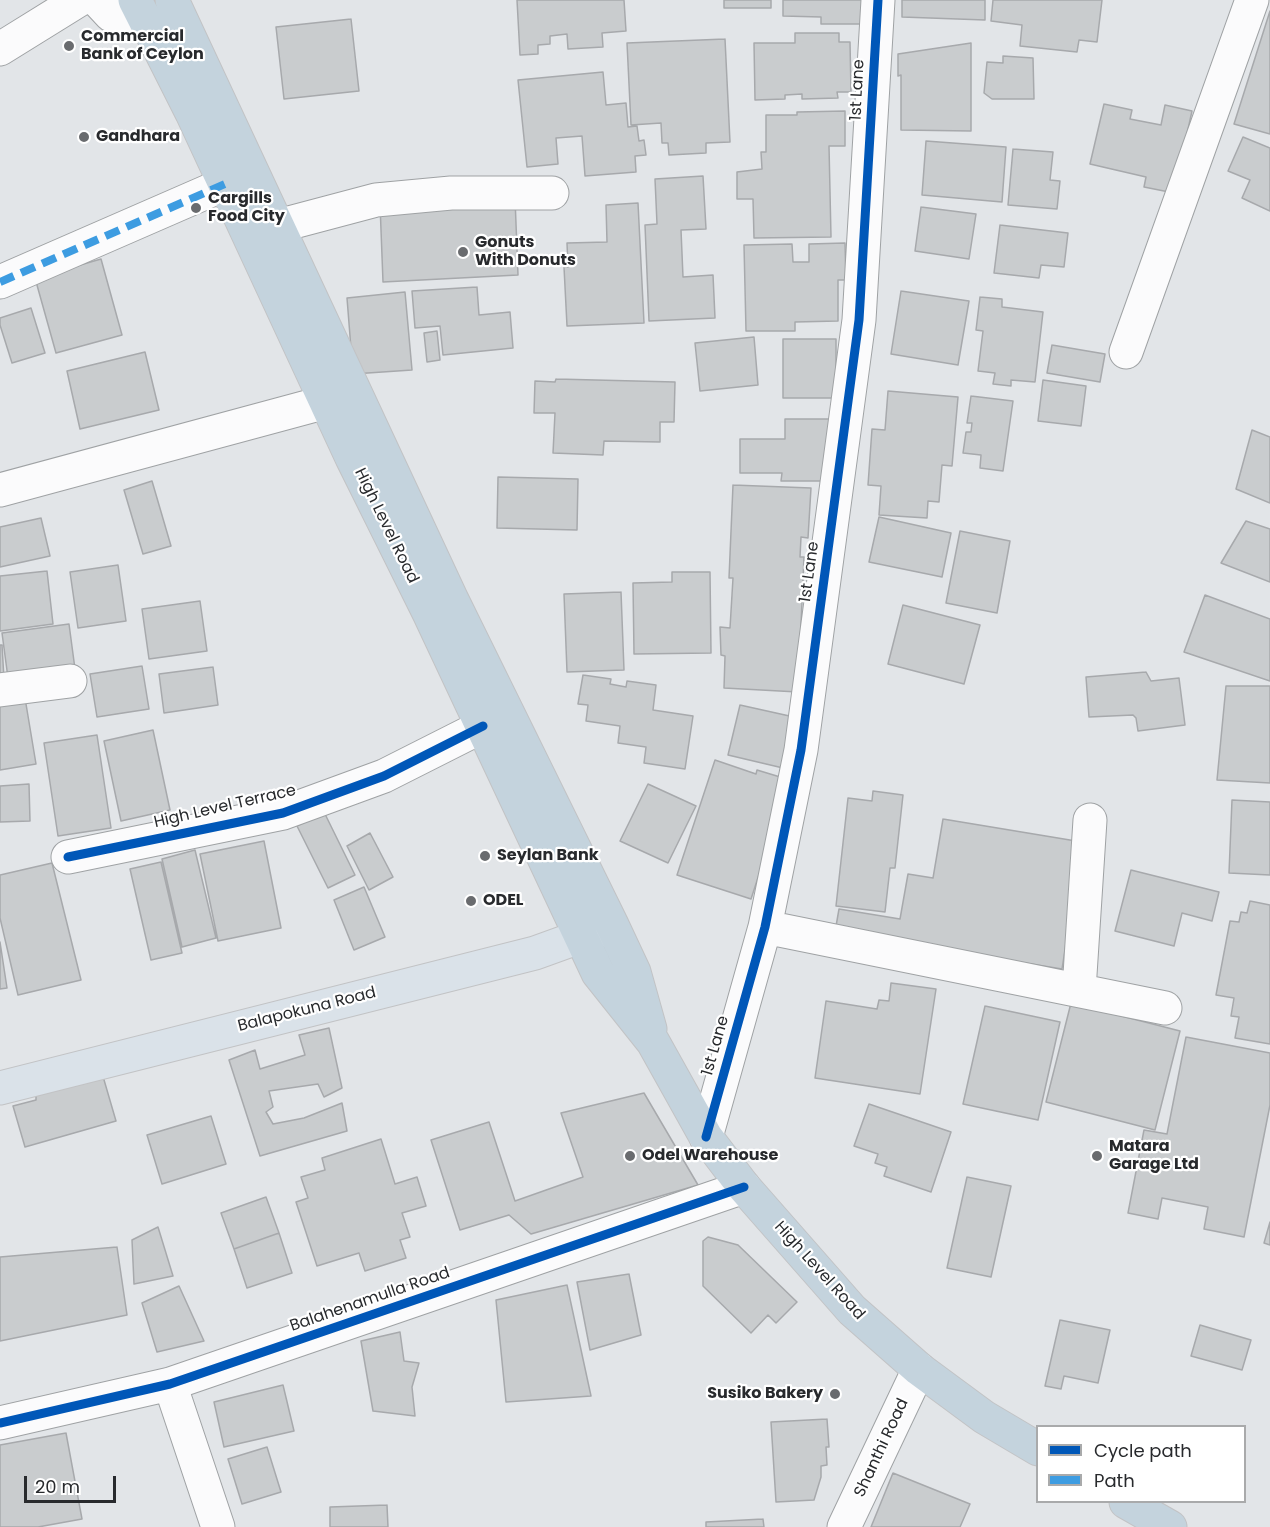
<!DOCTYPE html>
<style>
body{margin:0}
#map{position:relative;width:1270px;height:1527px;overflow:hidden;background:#e2e5e8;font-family:Poppins,sans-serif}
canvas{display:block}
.legend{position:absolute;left:1036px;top:1425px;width:210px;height:78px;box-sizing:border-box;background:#fff;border:2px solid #a9aaab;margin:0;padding:8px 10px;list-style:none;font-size:18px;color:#282a2d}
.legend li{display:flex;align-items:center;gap:12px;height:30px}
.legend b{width:30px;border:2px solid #a9aaab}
.scale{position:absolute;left:24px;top:1476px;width:92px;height:27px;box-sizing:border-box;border:3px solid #282a2d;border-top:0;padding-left:8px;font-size:18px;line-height:21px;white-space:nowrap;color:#282a2d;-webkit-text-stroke:4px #fff;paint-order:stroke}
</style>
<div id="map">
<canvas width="1270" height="1527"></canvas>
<ul class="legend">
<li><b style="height:8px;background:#0057b8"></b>Cycle path</li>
<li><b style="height:8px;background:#3d9ce1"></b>Path</li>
</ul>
<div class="scale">20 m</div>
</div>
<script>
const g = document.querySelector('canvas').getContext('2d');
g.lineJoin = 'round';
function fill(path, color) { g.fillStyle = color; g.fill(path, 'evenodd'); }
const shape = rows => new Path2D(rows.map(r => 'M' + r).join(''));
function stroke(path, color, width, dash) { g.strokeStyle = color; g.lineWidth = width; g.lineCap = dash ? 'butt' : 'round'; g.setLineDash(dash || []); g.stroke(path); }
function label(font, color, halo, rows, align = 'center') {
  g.font = font + ' Poppins,sans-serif'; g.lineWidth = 4.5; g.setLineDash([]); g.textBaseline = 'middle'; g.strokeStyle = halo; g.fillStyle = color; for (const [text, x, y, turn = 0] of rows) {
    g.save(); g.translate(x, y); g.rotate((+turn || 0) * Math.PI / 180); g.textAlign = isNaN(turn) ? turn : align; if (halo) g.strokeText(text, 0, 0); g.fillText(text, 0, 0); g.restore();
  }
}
const building = shape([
 [517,0,624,0,626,31,602,33,603,47,568,49,567,34,550,36,550,44,538,45,538,54,520,55,517,0],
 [724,0,771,0,771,8,724,8,724,0],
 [783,0,867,0,867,24,821,24,821,17,783,16,783,0],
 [902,0,985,0,985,20,902,17,902,0],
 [993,0,1102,0,1097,42,1079,40,1077,52,1020,46,1022,25,991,21,993,0],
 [1270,11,1270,134,1234,124,1270,11],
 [351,19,359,91,284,99,276,27,351,19],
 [795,33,839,33,839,42,850,42,851,92,837,92,838,98,802,99,802,94,785,95,785,99,755,100,754,43,795,43,795,33],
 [725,39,730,142,706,143,706,153,669,155,668,143,662,143,661,123,631,125,627,43,725,39],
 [971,43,971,131,901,130,901,75,898,76,898,54,971,43],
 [1003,56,1033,58,1034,99,992,99,984,93,987,62,1003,63,1003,56],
 [603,72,606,105,626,103,628,127,637,126,639,141,644,140,646,155,635,156,636,172,585,176,582,136,556,138,558,164,527,167,518,80,603,72],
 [1104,104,1132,110,1130,119,1161,125,1165,105,1192,111,1174,193,1144,187,1146,177,1090,164,1104,104],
 [845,111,845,146,829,146,831,237,754,238,753,199,737,199,737,172,762,169,761,152,766,152,766,115,797,115,797,112,845,111],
 [1243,137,1270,148,1270,211,1242,198,1250,180,1228,171,1243,137],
 [926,141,1006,147,1002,202,922,195,926,141],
 [1013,149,1053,152,1050,180,1060,181,1057,209,1008,205,1013,149],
 [703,176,706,229,681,230,683,277,713,275,715,318,649,321,645,225,657,224,655,179,703,176],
 [515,198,518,275,383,282,380,204,515,198],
 [638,203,644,323,567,326,564,267,568,267,567,243,607,242,606,205,638,203],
 [921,207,976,214,969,259,915,251,921,207],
 [1000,225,1068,233,1064,267,1041,265,1039,278,994,273,1000,225],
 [845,243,846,280,838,280,838,321,795,322,795,331,746,331,744,245,792,244,793,262,809,262,809,244,845,243],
 [101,259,122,335,56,353,35,278,101,259],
 [477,287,479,315,510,312,513,348,443,355,440,326,415,328,412,291,477,287],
 [901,291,969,301,958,365,891,354,901,291],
 [405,292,412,370,353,374,347,298,405,292],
 [980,297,1002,299,1002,307,1043,312,1035,382,1011,380,1011,386,993,384,995,373,978,371,983,331,976,330,980,297],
 [31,308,45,353,12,363,0,325,0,318,31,308],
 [437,331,440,360,427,362,424,333,437,331],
 [754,337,758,385,700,391,695,343,754,337],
 [783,339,836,339,836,398,783,398,783,339],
 [1052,345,1105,354,1100,382,1047,373,1052,345],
 [145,352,159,410,80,429,67,371,145,352],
 [556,379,675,382,674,422,660,422,660,442,604,441,603,455,553,453,555,413,534,413,535,381,555,382,556,379],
 [1043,380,1086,386,1081,426,1038,421,1043,380],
 [888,391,958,397,952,466,942,465,939,502,928,501,927,518,879,515,881,486,868,485,872,429,885,430,888,391],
 [971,396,1013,401,1003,471,980,468,981,455,963,453,966,432,971,432,972,423,967,423,971,396],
 [785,419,832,419,832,481,781,481,782,473,740,473,740,439,785,439,785,419],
 [1252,430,1270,437,1270,503,1236,489,1252,430],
 [498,477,578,479,577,530,497,528,498,477],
 [152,481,171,546,143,554,124,490,152,481],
 [733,485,811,488,808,538,801,537,800,557,804,557,798,692,724,688,725,656,721,655,720,627,730,628,733,578,729,578,733,485],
 [879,517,951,533,942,577,869,562,879,517],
 [41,518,50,556,0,567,0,527,41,518],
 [1246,521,1270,529,1270,582,1221,563,1246,521],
 [960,531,1010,541,997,613,946,603,960,531],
 [118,565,126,621,78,628,70,572,118,565],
 [47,571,53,624,0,631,0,576,47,571],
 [672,572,710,572,711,653,634,654,633,583,672,582,672,572],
 [621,592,624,670,567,672,564,594,621,592],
 [1205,595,1270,619,1270,681,1184,652,1205,595],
 [200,601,207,651,149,659,142,609,200,601],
 [903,605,980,625,964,684,888,664,903,605],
 [69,624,75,669,8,678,2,633,69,624],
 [0,645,2,645,4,679,0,680,0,645],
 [142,666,149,709,97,717,90,674,142,666],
 [213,667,218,705,164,713,159,674,213,667],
 [1146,672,1151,681,1179,678,1185,725,1138,731,1136,718,1133,715,1089,717,1086,677,1146,672],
 [583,675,611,679,610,684,626,687,627,681,656,685,653,710,693,716,685,769,644,763,646,747,618,743,620,726,586,721,588,705,578,704,583,675],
 [1226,686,1270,686,1270,783,1217,780,1226,686],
 [24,692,36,764,0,770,0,696,24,692],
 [740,705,794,717,783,768,728,755,740,705],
 [153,730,170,810,121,821,104,741,153,730],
 [97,735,111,828,58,836,44,743,97,735],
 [715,760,756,774,757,770,790,780,751,899,677,875,715,760],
 [29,784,30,821,0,822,0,786,29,784],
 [648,784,696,806,668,863,620,841,648,784],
 [873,791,903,795,895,868,890,868,885,912,836,906,848,798,872,801,873,791],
 [1232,800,1270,802,1270,875,1229,873,1232,800],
 [324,812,355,875,328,888,297,826,324,812],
 [943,819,1082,842,1062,969,835,932,839,909,900,919,908,874,933,878,943,819],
 [370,833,393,877,369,890,347,846,370,833],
 [264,841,281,928,218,941,200,854,264,841],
 [195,850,216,938,182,947,162,859,195,850],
 [161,862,182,953,151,960,130,869,161,862],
 [52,863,81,980,18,995,0,918,0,875,52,863],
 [1131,870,1219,892,1212,921,1182,913,1174,946,1115,931,1131,870],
 [364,887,385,937,354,950,334,900,364,887],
 [1250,901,1270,905,1270,1044,1235,1038,1239,1017,1231,1016,1234,998,1216,995,1230,921,1239,922,1241,912,1247,913,1250,901],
 [0,942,7,988,0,989,0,942],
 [891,983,936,989,920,1094,815,1078,826,1001,877,1009,879,1000,889,1001,891,983],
 [1071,1003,1180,1031,1155,1130,1046,1102,1071,1003],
 [985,1006,1060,1022,1038,1120,963,1104,985,1006],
 [329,1028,342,1088,324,1097,318,1084,269,1091,273,1107,266,1112,273,1124,304,1118,342,1103,347,1131,260,1156,229,1060,255,1050,260,1069,305,1055,299,1035,329,1028],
 [1186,1037,1270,1053,1270,1105,1244,1237,1204,1229,1208,1207,1162,1198,1158,1219,1128,1213,1144,1130,1167,1134,1186,1037],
 [102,1073,116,1121,25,1147,13,1106,36,1100,36,1091,102,1073],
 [644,1093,698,1185,531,1234,509,1215,460,1230,431,1140,489,1122,515,1201,583,1177,561,1113,644,1093],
 [869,1104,951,1132,931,1192,884,1176,887,1167,875,1163,878,1154,854,1146,869,1104],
 [211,1116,226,1164,162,1184,147,1135,211,1116],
 [381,1139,395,1184,417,1177,426,1206,402,1213,410,1237,400,1240,406,1258,365,1271,359,1253,317,1266,296,1202,308,1198,301,1177,325,1170,322,1158,381,1139],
 [967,1177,1011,1186,991,1277,947,1268,967,1177],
 [266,1197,279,1233,234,1249,221,1213,266,1197],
 [1270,1222,1270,1245,1264,1243,1270,1222],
 [158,1227,173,1276,134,1284,132,1240,158,1227],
 [279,1233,292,1273,247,1288,234,1249,279,1233],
 [708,1237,738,1245,797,1302,776,1323,768,1315,751,1333,703,1286,703,1241,708,1237],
 [117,1247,127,1315,0,1341,0,1257,117,1247],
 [629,1274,641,1335,590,1350,577,1282,629,1274],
 [567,1285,591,1396,506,1402,496,1300,567,1285],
 [179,1286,204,1341,157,1352,142,1303,179,1286],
 [1060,1320,1110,1330,1098,1383,1064,1376,1061,1389,1045,1386,1060,1320],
 [1200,1325,1251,1340,1242,1370,1191,1356,1200,1325],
 [400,1332,404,1361,419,1363,412,1387,415,1416,373,1411,361,1341,400,1332],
 [283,1385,294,1431,224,1447,214,1402,283,1385],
 [827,1419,829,1447,826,1447,827,1465,821,1466,821,1477,814,1500,776,1502,771,1422,827,1419],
 [66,1433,82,1519,38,1527,0,1527,0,1445,66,1433],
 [267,1447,281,1492,242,1504,228,1459,267,1447],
 [893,1473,970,1504,960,1527,871,1527,893,1473],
 [387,1505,388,1527,330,1527,330,1507,387,1505],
 [763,1519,764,1527,706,1527,706,1522,763,1519]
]);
fill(building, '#c9ccce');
stroke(building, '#a7a9ac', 1.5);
const minor = shape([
 [97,0,111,15,147,25],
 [0,49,79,0],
 [278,226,376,200,451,193,552,193],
 [0,282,225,184],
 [1126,352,1252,0],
 [0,490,326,402],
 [0,690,70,681],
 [68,857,283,813,384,776,483,726],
 [765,927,1165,1008],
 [1079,990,1090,820],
 [706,1137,765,927,801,750,859,320,878,0],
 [170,1384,218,1527],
 [0,1423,170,1384,744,1187],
 [844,1527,919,1369]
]);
const major = shape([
 [0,1088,535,953,607,927]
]);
const highway = shape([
 [135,0,192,113,352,458,430,615,598,973,653,1042,706,1137,744,1187,852,1310,919,1369,984,1417,1038,1449],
 [172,0,451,598,612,925,634,972,650,1029],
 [1126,1502,1170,1527]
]);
stroke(minor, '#9fa2a4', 35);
stroke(major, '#c2c3c5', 35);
stroke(highway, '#c2c3c5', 35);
stroke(minor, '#fbfbfc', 33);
stroke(major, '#dae2e9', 33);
stroke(highway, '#c4d3dd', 33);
stroke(shape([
 [0,282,225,184]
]), '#3d9ce1', 8, [15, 8]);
stroke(shape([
 [68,857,283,813,384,776,483,726],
 [706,1137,765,927,801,750,859,320,878,0],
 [0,1423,170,1384,744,1187]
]), '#0057b8', 9);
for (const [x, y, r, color] of [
 [69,46,6,"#696b6e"],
 [84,137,6,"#696b6e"],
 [196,208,6,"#696b6e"],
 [463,252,6,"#696b6e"],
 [485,856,6,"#696b6e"],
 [471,901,6,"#696b6e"],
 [630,1156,6,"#696b6e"],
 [1097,1156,6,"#696b6e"],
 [835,1394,6,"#696b6e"]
]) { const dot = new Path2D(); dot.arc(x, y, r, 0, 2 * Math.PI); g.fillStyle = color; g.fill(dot); stroke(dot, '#fff', 2); }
label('bold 16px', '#282a2d', '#fff', [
 ["Commercial",81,37],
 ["Bank of Ceylon",81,55],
 ["Gandhara",96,137],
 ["Cargills",208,199],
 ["Food City",208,217],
 ["Gonuts",475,243],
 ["With Donuts",475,261],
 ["Seylan Bank",497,856],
 ["ODEL",483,901],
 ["Matara",1109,1147],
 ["Garage Ltd",1109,1165],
 ["Odel Warehouse",642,1156],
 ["Susiko Bakery",823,1394,"right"]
], 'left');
label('16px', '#282a2d', '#fff', [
 ["1st Lane",858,90,-87],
 ["High Level Road",386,526,64],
 ["1st Lane",810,572,-82],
 ["High Level Terrace",225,807,-13],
 ["Balapokuna Road",307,1010,-14],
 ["1st Lane",716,1046,-74],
 ["High Level Road",819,1271,48],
 ["Balahenamulla Road",370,1300,-19],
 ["Shanthi Road",882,1448,-65]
]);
</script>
